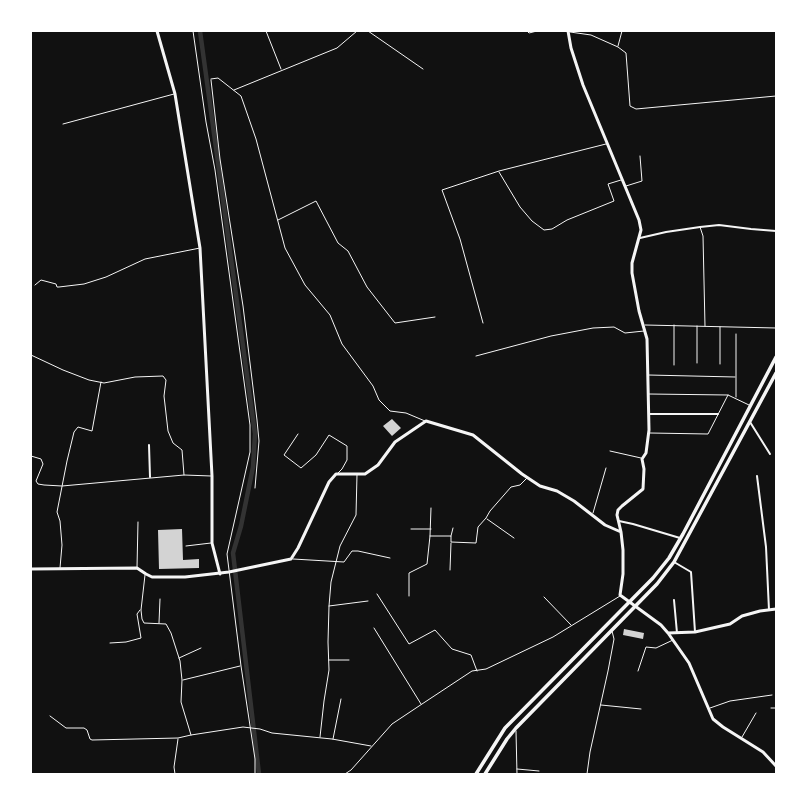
<!DOCTYPE html>
<style>
body{margin:0}
#map{position:relative;width:807px;height:805px;overflow:hidden;background:#111;font-family:"Asap Condensed",sans-serif}
canvas{display:block}
.frame{position:absolute;inset:0;border:32px solid #fff;pointer-events:none}
</style>
<div id="map">
<canvas width="807" height="805"></canvas>
<div class="frame"></div>
</div>
<script>
const g = document.querySelector('canvas').getContext('2d');
g.lineJoin = 'round';
const shape = rows => new Path2D(rows.map(r => 'M' + r).join(''));
function stroke(path, color, width, dash) { g.strokeStyle = color; g.lineWidth = width; g.lineCap = dash ? 'butt' : 'round'; g.setLineDash(dash || []); g.stroke(path); }
function fill(path, color) { g.fillStyle = color; g.fill(path, 'evenodd'); }
stroke(shape([
 [200,31,255,434,253,467,241,526,233,553,259,774]
]), '#333', 4.5);
fill(shape([
 [392,419,401,428,392,436,383,426],
 [182,529,183,560,199,559,199,568,159,569,158,530],
 [624,629,644,633,643,639,623,635]
]), '#d3d3d3');
stroke(shape([
 [193,31,206,122,215,170,250,425,250,452,227,554,241,666,255,759,255,774],
 [266,31,281,69],
 [368,31,423,69],
 [527,31,529,33,537,31],
 [570,32,591,35,618,47,626,53,630,106,636,109,776,96],
 [618,46,622,31],
 [211,79,218,78,241,96,256,139,285,248,305,285,330,315,342,344,373,386,379,400,390,411,406,413,425,421],
 [211,80,220,159,243,306,257,420,259,441,255,488],
 [234,90,337,48,357,31],
 [63,124,174,94],
 [499,172,520,207,532,221,544,230,552,229,567,220,614,201,608,184,621,180],
 [626,186,642,181,640,156],
 [278,220,316,201,338,243,348,251,367,287,395,323,435,317],
 [700,227,703,236,705,326],
 [35,285,41,280,56,284,57,287,59,287,84,284,106,277,145,259,200,248],
 [483,323,460,239,442,190,499,171,606,144],
 [645,325,776,328],
 [697,326,697,363],
 [31,355,63,370,89,380,104,383,135,377,163,376,166,380,164,396,168,431,173,443,182,450,184,475],
 [476,356,551,336,593,328,614,327,625,333,644,331],
 [720,364,720,327],
 [674,365,674,325],
 [648,375,735,377],
 [648,394,728,395,749,405],
 [736,397,736,334],
 [650,433,708,434,728,395],
 [298,434,284,455,301,468,316,455,329,435,347,446,347,460,342,469,338,473],
 [610,451,641,458],
 [31,456,41,459,43,464,36,481,38,484,44,485,62,486,184,475,211,476],
 [593,513,606,468],
 [487,519,514,538],
 [411,529,431,529],
 [430,536,451,536,451,542,476,543,478,527,486,518,490,511,511,487,520,485,527,478],
 [451,536,453,528],
 [186,546,211,543],
 [293,559,344,562,352,551,358,551,390,558],
 [60,568,62,545,60,521,57,512,67,461,74,432,78,427,92,431,101,382],
 [137,568,138,522],
 [450,570,451,543],
 [145,575,141,610,142,619,144,623,166,624,171,633,180,661,182,680,181,702,191,735],
 [377,594,409,644,435,630,452,649,471,655,477,671],
 [409,596,409,573,427,564,430,536,431,508],
 [544,597,571,625],
 [329,606,368,601],
 [159,623,160,599],
 [374,628,421,704],
 [110,643,126,642,141,638,137,614,140,610],
 [179,658,201,648],
 [329,660,349,660],
 [638,671,646,647,656,648,673,640],
 [183,680,240,666],
 [601,705,641,709],
 [710,708,730,701,772,695],
 [771,708,776,708],
 [50,716,66,728,84,728,87,730,90,739,92,740,178,738,191,735,243,727,260,729,272,733,332,739,371,746],
 [516,731,517,774],
 [320,737,324,701,329,670,328,642,329,606,331,582,340,546,356,515,357,475],
 [742,737,756,713],
 [333,739,341,699],
 [517,769,539,771],
 [175,774,174,767,178,739],
 [345,774,351,770,392,724,422,704,472,671,486,669,553,637,620,596],
 [587,774,590,752,608,671,614,639,612,631]
]), '#f5f5f5', 1);
stroke(shape([
 [640,238,666,232,700,227,719,225,751,229,776,231],
 [649,414,718,414],
 [750,422,770,454],
 [149,445,150,477],
 [757,476,766,547,769,610],
 [619,521,633,524,680,538],
 [674,562,691,572,695,632],
 [674,600,677,633]
]), '#f5f5f5', 2);
stroke(shape([
 [157,31,175,94,200,248,212,476,212,543,220,574],
 [568,31,571,48,583,85,639,220,641,230,632,263,632,273,639,311,647,339,649,430,646,453,642,459,644,469,643,489,622,506,618,510,617,515,621,532,623,550,623,574,620,595,661,625,668,633,689,663,713,719,723,727,763,752,776,766],
 [31,569,137,568,146,574,152,577,185,577,229,572,291,559,298,548,329,482,336,474,365,474,378,465,395,442,426,421,473,435,522,474,540,486,557,491,574,501,605,525,621,532],
 [668,633,695,632,730,624,742,616,760,611,776,609]
]), '#f5f5f5', 3);
stroke(shape([
 [476,774,505,728,653,578,669,558,683,534,776,357],
 [485,774,507,739,516,728,657,584,674,562,776,373]
]), '#f5f5f5', 3.5);
</script>
